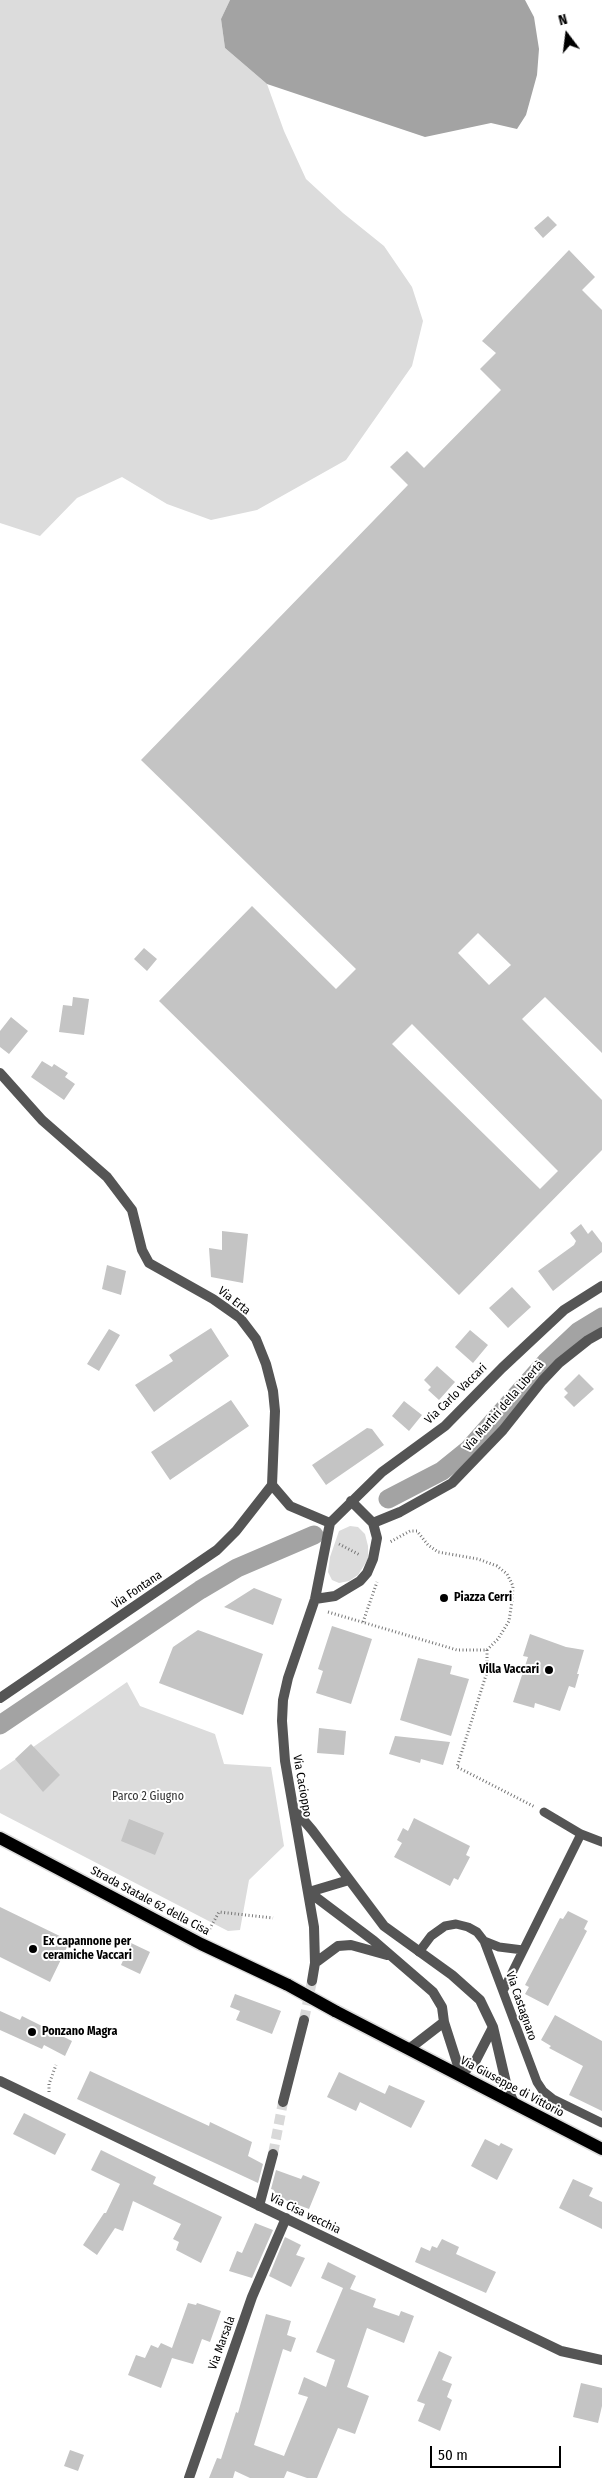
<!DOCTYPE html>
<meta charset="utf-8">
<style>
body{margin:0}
#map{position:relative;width:602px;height:2478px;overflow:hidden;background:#fff;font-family:"Fira Sans Condensed",sans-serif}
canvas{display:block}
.north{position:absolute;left:542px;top:10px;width:50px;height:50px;-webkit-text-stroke:4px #fff;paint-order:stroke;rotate:345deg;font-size:14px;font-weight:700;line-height:20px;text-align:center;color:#000}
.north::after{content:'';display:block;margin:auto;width:18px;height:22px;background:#000;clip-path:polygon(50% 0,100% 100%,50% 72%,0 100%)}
.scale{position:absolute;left:430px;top:2446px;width:131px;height:22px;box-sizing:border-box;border:2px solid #000;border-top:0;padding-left:6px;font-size:15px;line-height:18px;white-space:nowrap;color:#000;-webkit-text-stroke:4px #fff;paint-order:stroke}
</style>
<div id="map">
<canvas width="602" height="2478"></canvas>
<div class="north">N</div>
<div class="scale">50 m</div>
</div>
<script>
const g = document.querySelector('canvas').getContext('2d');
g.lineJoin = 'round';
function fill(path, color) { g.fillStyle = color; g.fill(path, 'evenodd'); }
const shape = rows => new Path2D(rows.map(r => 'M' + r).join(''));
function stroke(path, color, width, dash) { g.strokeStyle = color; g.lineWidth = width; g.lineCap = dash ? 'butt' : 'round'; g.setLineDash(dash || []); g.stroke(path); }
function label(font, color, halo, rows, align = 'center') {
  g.font = font + ' "Fira Sans Condensed",sans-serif'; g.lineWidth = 4; g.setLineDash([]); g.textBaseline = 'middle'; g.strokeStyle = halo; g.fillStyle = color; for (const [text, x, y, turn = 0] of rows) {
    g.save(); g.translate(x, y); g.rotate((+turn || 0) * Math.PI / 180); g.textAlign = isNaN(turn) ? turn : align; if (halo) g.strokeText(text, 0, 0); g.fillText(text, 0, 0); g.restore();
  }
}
fill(shape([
 [0,0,230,0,221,19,225,48,267,84,284,131,306,179,343,213,384,246,412,287,423,321,412,366,346,460,257,510,211,520,167,504,122,477,77,498,40,536,0,523],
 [350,1526,358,1527,365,1534,368,1546,368,1559,358,1575,349,1581,339,1583,332,1580,328,1572,330,1557,339,1531],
 [127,1682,140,1706,215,1734,224,1764,271,1767,284,1846,249,1880,240,1930,228,1931,0,1813,0,1770]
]), '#dcdcdc');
fill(shape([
 [230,0,525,0,534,17,539,49,537,75,526,115,517,129,491,123,425,137,267,84,225,48,221,19]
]), '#a3a3a3');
stroke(shape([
 [388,1499,442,1471,468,1450,546,1362,579,1331,602,1317],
 [0,1725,200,1590,237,1568,314,1535]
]), '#a3a3a3', 19);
fill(shape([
 [548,216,557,225,543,238,534,228],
 [569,250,595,277,582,290,602,310,602,1053,545,997,522,1019,602,1100,602,1150,459,1295,159,1001,252,906,336,989,356,969,141,760,408,485,390,467,407,451,424,468,501,390,480,369,496,353,482,341],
 [478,933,511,965,489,985,458,953],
 [412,1024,558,1171,540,1189,392,1044],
 [144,948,157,959,147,971,134,959],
 [73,997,89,999,84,1035,59,1032,63,1005,72,1006],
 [11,1017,28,1031,9,1054,0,1047,0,1031],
 [42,1061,52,1067,54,1064,68,1073,65,1077,75,1084,64,1100,31,1077],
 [581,1224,588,1234,592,1230,602,1243,602,1252,553,1291,538,1271,574,1245,576,1241,570,1233],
 [222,1231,248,1234,243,1283,211,1277,209,1248,222,1250],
 [107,1265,126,1271,121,1295,102,1289],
 [512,1287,531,1307,508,1328,489,1308],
 [211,1328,229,1356,154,1412,135,1385,173,1361,169,1355],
 [109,1329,120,1335,99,1371,87,1364],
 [470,1330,488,1345,473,1363,455,1347],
 [437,1366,455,1382,439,1400,428,1390,431,1387,424,1380],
 [579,1374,594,1389,574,1407,564,1397,568,1393,564,1389],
 [231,1400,249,1426,170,1480,151,1452],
 [404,1401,422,1415,409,1431,392,1416],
 [367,1428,372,1429,384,1445,326,1485,312,1465],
 [254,1588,282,1599,273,1625,224,1607],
 [332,1626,372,1639,351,1704,316,1693,323,1671,318,1669],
 [198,1630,263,1654,243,1715,159,1683,173,1647],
 [530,1634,566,1647,584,1650,577,1674,579,1674,575,1688,569,1686,560,1711,535,1703,534,1708,513,1702,528,1657,523,1656],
 [418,1658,452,1666,450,1674,469,1679,451,1736,400,1720],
 [319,1728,346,1731,344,1755,317,1753],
 [395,1736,450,1742,443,1765,421,1759,420,1763,389,1754],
 [31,1744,60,1775,43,1792,15,1759],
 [414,1818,470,1846,466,1855,470,1857,458,1880,454,1878,450,1886,394,1857,402,1843,397,1840,403,1828,408,1831],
 [129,1819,164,1833,155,1855,121,1841],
 [0,1907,70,1941,50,1982,0,1957],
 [568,1911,588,1921,584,1929,587,1931,548,2006,525,1994,529,1987,525,1985,560,1918,563,1919],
 [131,1943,150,1952,140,1974,121,1965],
 [235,1994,281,2011,272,2034,236,2020,240,2011,230,2007],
 [0,2011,20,2020,22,2016,72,2041,65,2056,44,2045,42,2049,0,2030],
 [555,2015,602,2041,602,2111,569,2095,583,2066,549,2048,551,2046,541,2040],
 [90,2071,209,2126,210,2122,252,2142,248,2156,263,2164,258,2183,77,2099],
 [339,2072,385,2094,389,2085,425,2101,411,2128,360,2102,356,2111,327,2097],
 [24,2113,66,2134,55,2155,13,2134],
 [485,2139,499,2146,501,2143,513,2149,497,2180,471,2166],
 [101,2150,156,2177,153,2184,222,2217,201,2263,176,2250,179,2242,173,2239,181,2224,133,2201,123,2231,115,2228,97,2255,83,2245,104,2213,106,2213,120,2184,91,2170],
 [276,2170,301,2179,303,2175,320,2182,309,2209,272,2195,274,2190,271,2189],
 [573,2179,593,2188,589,2196,602,2202,602,2229,559,2208],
 [255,2223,273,2230,252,2278,229,2271,237,2251,242,2253],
 [285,2237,301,2245,296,2255,305,2258,291,2287,269,2276],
 [442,2239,459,2247,456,2254,496,2272,486,2293,415,2262,421,2247,430,2251,432,2246,437,2248],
 [328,2262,356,2276,350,2289,376,2299,373,2307,399,2316,401,2311,414,2316,404,2343,367,2328,347,2387,369,2396,355,2434,338,2428,317,2478,307,2478,287,2471,284,2478,250,2478,235,2471,233,2478,209,2478,217,2458,221,2459,236,2412,238,2413,266,2314,291,2321,287,2335,296,2338,291,2352,283,2349,254,2445,284,2456,308,2397,298,2394,304,2377,326,2387,335,2360,316,2352,343,2288,321,2278],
 [188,2303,196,2305,197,2303,221,2311,210,2342,202,2339,193,2364,172,2358,161,2388,128,2375,136,2355,145,2358,151,2345,158,2348,161,2343,172,2348],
 [439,2351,452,2357,442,2380,452,2384,447,2397,452,2400,440,2431,418,2421,425,2404,417,2401],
 [581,2383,602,2388,602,2406,598,2423,573,2417],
 [70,2450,84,2455,78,2471,64,2466]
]), '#c4c4c4');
stroke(shape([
 [304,2020,312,1981],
 [273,2154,283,2102]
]), '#d9d9d9', 10, [10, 5]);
const primary = shape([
 [0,1838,201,1944,288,1985],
 [335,2011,602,2149]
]);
stroke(primary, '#dbdbdb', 15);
stroke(shape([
 [339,1544,360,1555],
 [328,1612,457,1650,487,1650,498,1639,509,1621,512,1601,513,1586,507,1574,497,1566,478,1559,438,1552,428,1545,417,1531,410,1531,390,1542],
 [363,1622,377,1582],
 [487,1650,487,1672,457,1767,535,1807],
 [208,1932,219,1912,273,1918],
 [49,2092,49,2084,56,2065]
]), '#777', 3, [1, 2.5]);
stroke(shape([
 [544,1812,581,1834,602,1842],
 [484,1941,499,1947,523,1950],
 [419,1952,431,1936,445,1926,456,1924,468,1927,477,1932,484,1941,537,2082,543,2091,553,2099,602,2123],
 [503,1991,581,1834]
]), '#555', 9);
stroke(shape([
 [0,1073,42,1120,107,1177,132,1210,142,1250,149,1263,213,1299,240,1318,256,1339,266,1364,273,1391,275,1411,272,1485,290,1506,330,1523,315,1599,288,1678,283,1700,282,1721,285,1761,314,1927,315,1963,312,1981],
 [330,1523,382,1472,445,1426,502,1368,564,1310,602,1286],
 [373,1523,400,1512,452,1483,503,1430,542,1381,559,1363,588,1340,602,1332],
 [315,1599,335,1596,360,1581,367,1573,373,1559,377,1538,373,1523,351,1501],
 [0,1698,217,1550,236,1531,272,1485],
 [294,1809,312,1830,384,1926,452,1975,480,2000,493,2027,507,2087,514,2103],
 [309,1892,374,1941,433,1992,442,2007,444,2022,461,2075,476,2060,493,2027],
 [309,1892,349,1880],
 [315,1963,338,1946,351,1945,387,1955],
 [409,2049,444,2022],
 [0,2081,561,2351,602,2360],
 [283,2102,304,2020],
 [259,2206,273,2154],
 [189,2478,252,2297,286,2218]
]), '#555', 10);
stroke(primary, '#000', 12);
const primaryBridge = shape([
 [288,1985,335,2011]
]);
stroke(primaryBridge, '#dbdbdb', 15, []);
stroke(primaryBridge, '#000', 12);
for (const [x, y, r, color] of [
 [444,1598,5,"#000"],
 [549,1670,5,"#000"],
 [33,1949,5,"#000"],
 [32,2032,5,"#000"]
]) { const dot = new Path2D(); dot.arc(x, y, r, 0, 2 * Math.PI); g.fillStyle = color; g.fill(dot); stroke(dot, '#fff', 2); }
label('12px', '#000', '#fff', [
 ["Via Erta",234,1301,38],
 ["Via Carlo Vaccari",456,1394,-44],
 ["Via Martiri della Libertà",504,1406,-49],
 ["Via Fontana",137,1590,-34],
 ["Via Cacioppo",302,1786,80],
 ["Strada Statale 62 della Cisa",150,1901,28],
 ["Via Castagnaro",521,2006,71],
 ["Via Giuseppe di Vittorio",512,2087,28],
 ["Via Cisa vecchia",305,2214,26],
 ["Via Marsala",222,2343,-70]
]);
label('bold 12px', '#000', '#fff', [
 ["Piazza Cerri",454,1598],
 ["Villa Vaccari",539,1670,"right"],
 ["Ex capannone per",43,1942],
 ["ceramiche Vaccari",43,1956],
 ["Ponzano Magra",42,2032]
], 'left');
label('12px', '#333', '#fff', [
 ["Parco 2 Giugno",148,1797]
]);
</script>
